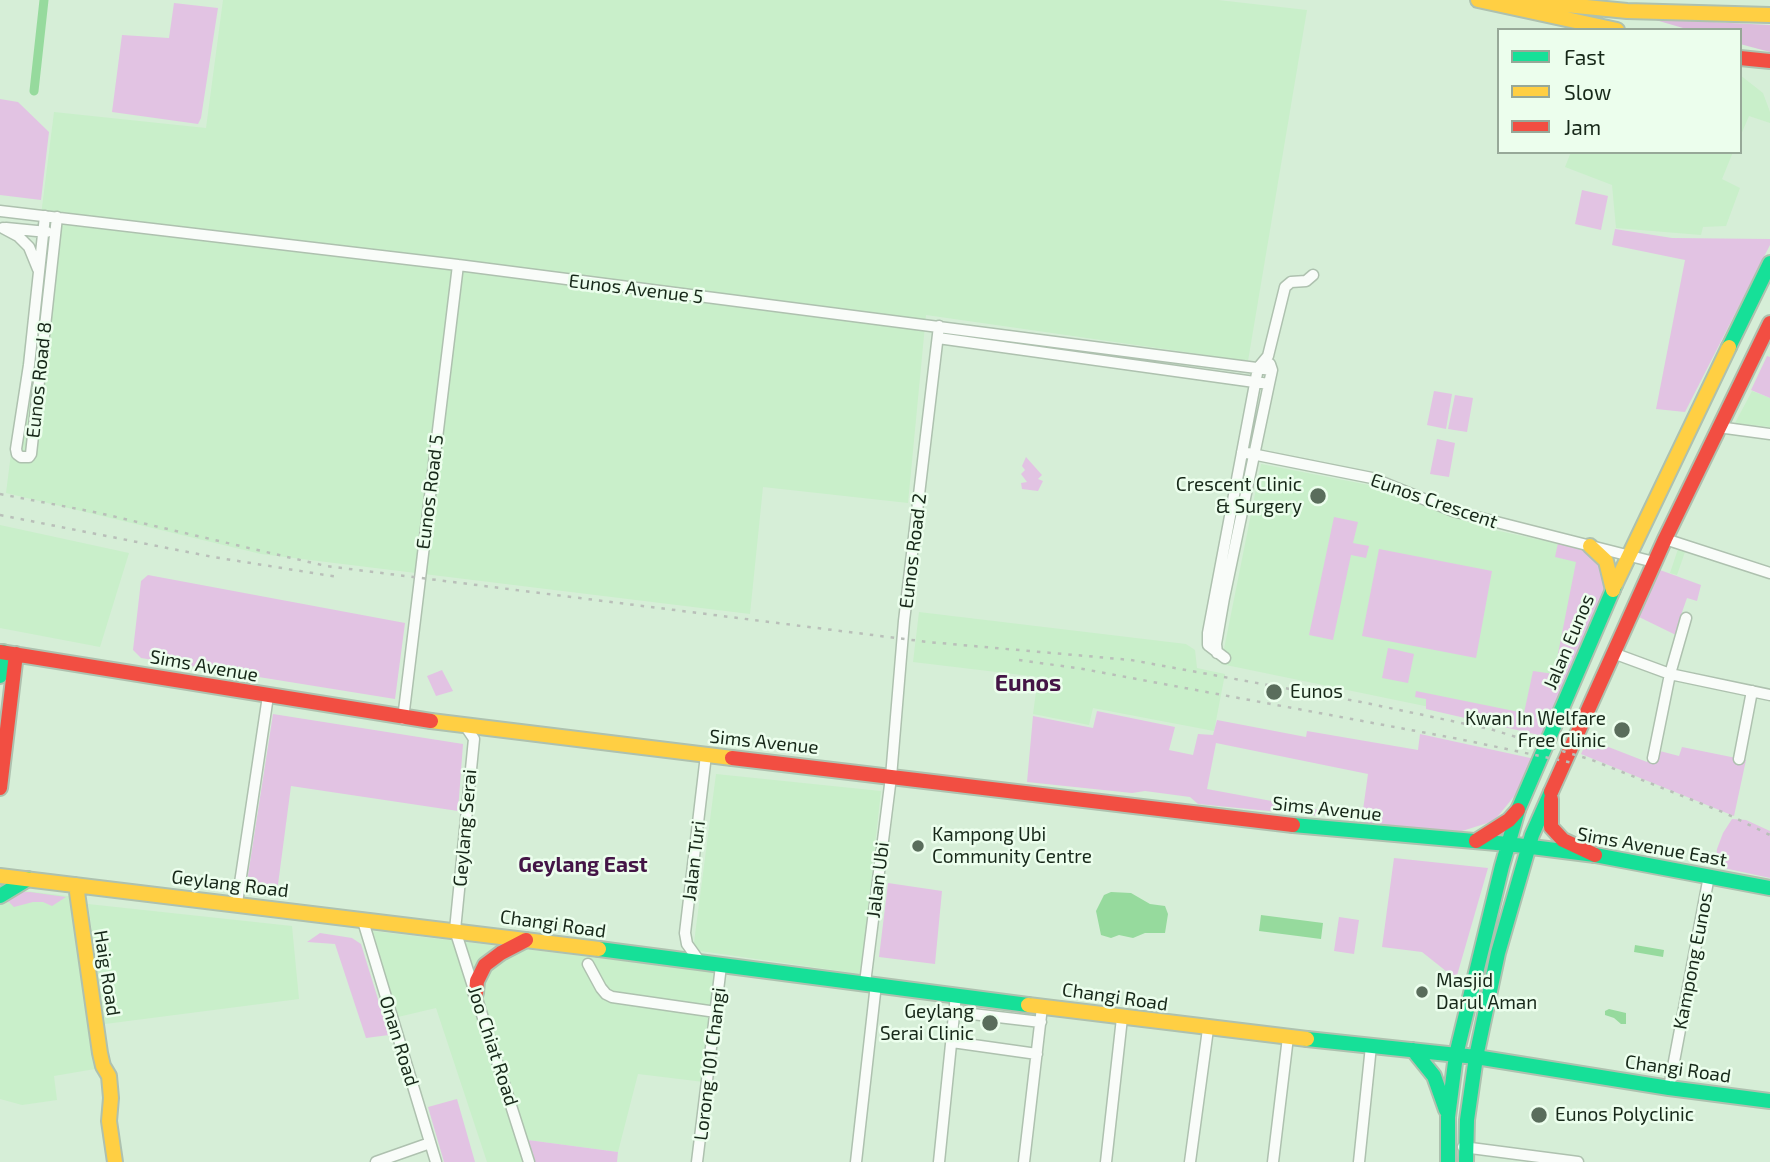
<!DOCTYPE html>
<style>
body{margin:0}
#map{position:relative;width:1770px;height:1162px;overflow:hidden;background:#d6eed7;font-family:"Exo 2",sans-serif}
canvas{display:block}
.legend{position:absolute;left:1497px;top:28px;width:245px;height:126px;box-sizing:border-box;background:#ecfeed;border:2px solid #97a898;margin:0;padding:9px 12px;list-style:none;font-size:21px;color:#172819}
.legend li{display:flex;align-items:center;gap:14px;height:35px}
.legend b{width:35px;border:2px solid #97a898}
</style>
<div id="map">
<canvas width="1770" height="1162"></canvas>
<ul class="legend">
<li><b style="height:9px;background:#16e098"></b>Fast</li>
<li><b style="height:9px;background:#ffcf43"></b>Slow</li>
<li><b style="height:9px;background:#f24e42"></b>Jam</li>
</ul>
</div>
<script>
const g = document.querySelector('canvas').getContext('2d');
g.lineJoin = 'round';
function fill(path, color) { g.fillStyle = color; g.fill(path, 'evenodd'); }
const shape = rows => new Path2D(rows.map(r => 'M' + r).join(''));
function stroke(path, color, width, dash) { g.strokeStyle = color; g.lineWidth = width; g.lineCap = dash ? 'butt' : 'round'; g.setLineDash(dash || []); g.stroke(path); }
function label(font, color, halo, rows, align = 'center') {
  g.font = font + ' "Exo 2",sans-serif'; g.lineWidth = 5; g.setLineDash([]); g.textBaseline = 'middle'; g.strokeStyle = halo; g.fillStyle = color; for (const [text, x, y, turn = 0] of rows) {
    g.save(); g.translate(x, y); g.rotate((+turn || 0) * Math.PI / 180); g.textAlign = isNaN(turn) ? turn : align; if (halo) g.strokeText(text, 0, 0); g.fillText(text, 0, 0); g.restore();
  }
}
fill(shape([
 [223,0,1218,0,1307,10,1248,361,926,315,908,503,763,487,750,614,261,554,6,493,54,112,206,128],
 [1740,75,1763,93,1770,112,1770,123,1749,116,1740,137],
 [1571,152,1733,152,1722,179,1740,188,1726,226,1703,227,1701,235,1616,228,1612,185,1565,167],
 [1752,391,1770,398,1770,427,1735,423],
 [1261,464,1369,485,1485,528,1592,551,1546,731,1221,664],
 [0,525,129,553,100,647,0,628],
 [1679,546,1686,549,1677,575,1670,573],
 [919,612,1186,644,1195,650,1197,668,1225,674,1214,731,1093,708,1089,725,1033,714,1038,677,913,662],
 [716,774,881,791,861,974,693,950],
 [0,888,76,897,95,1069,54,1076,57,1100,22,1105,0,1099],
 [88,904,292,926,299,999,105,1024],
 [373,931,717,972,704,1082,638,1074,618,1152,528,1140,534,1162,487,1162,436,1008,398,1017]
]), '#c9efca');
fill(shape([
 [174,3,218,8,201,118,198,124,112,112,122,35,169,38],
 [0,99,18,102,49,132,41,200,0,195],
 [1582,190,1608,196,1601,230,1575,224],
 [1615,229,1672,238,1770,239,1770,245,1685,412,1656,409,1685,260,1612,245],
 [1767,356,1770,357,1770,398,1751,390],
 [1434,391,1452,394,1446,429,1427,425],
 [1455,395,1473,398,1467,432,1448,429],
 [1437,439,1455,443,1449,477,1430,474],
 [1026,457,1042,475,1038,479,1043,481,1038,491,1022,489,1021,483,1027,482,1021,474,1025,470,1022,466],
 [1334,517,1358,522,1353,543,1369,546,1366,558,1351,555,1333,640,1309,635],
 [1558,543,1592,551,1607,586,1543,736,1426,709,1426,699,1415,697,1416,691,1524,713,1533,671,1554,674,1576,562,1555,557],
 [1379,549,1492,571,1476,658,1362,636],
 [1660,570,1701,585,1697,601,1687,598,1681,615,1686,617,1680,637,1639,617],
 [148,575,405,623,395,699,141,658,133,650,141,581],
 [1388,648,1414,654,1408,683,1382,678],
 [442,670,453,691,436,696,427,676],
 [1097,711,1175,727,1169,750,1193,755,1198,734,1213,735,1217,720,1306,737,1307,731,1418,750,1420,734,1535,759,1525,783,1494,821,1462,831,1434,833,1364,826,1362,817,1368,774,1216,743,1207,789,1320,810,1319,816,1198,804,1190,797,1145,791,1132,793,1027,782,1033,716,1093,728],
 [273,714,463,744,458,811,291,786,277,892,246,888],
 [1588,739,1647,762,1652,749,1679,756,1682,747,1746,760,1734,816,1581,754],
 [1732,819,1746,820,1770,831,1770,878,1719,867,1716,859,1717,849,1723,833],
 [1394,858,1488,868,1456,979,1422,952,1382,947],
 [888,883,942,891,935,964,879,957],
 [19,892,30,892,66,897,52,906,43,902,33,902,14,907,9,902,5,903,4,899],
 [1339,917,1359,920,1354,954,1334,951],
 [320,933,352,938,361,944,389,1035,366,1038,335,944,307,942],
 [457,1099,475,1162,444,1162,428,1107],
 [528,1140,618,1152,617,1162,534,1162]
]), '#e2c3e3');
fill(shape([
 [1652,19,1770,25,1770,52,1740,44,1740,30,1690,30]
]), '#dcbcdc');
fill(shape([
 [1111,892,1131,893,1150,904,1165,906,1168,914,1165,933,1145,933,1133,938,1119,935,1111,938,1101,935,1096,911,1104,895],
 [1261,915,1323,923,1321,939,1259,931],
 [1635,945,1664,950,1663,957,1634,952],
 [1609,1009,1626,1013,1626,1024,1621,1024,1614,1018,1605,1015,1605,1011]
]), '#96da9d');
stroke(shape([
 [34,91,44,0]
]), '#96da9d', 9);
const street = shape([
 [0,211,458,265,1272,370],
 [45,216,29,365,16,449,17,454,21,457,29,457,31,454,57,217],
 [3,228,18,236,29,247,38,269],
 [6,228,47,232],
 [938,338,1269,384],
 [1718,427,1770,434],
 [1242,452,1372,478,1453,511,1654,562],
 [1665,539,1770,573],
 [1217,653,1216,644,1224,598,1269,384,1272,370,1270,364],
 [1613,653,1670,674,1770,695],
 [1225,658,1208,645,1208,633,1258,368,1268,356,1285,287,1291,282,1306,281,1313,275],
 [403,719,458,265],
 [466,727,474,739,455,930,529,1162],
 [1653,758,1670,674,1686,618],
 [1739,759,1752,691],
 [237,903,268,696],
 [363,921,436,1162],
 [700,962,687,944,685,933,706,755],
 [588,964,601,988,606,994,612,997,716,1012],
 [865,983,891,777,904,621,939,326],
 [955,1012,1041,1022],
 [952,1042,1037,1054],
 [1669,1088,1709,876],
 [1463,1147,1578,1162],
 [376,1162,430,1143],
 [697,1162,721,966],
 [856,1162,876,984],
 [939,1162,956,995],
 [1024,1162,1042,1007],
 [1106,1162,1122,1018],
 [1190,1162,1208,1029],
 [1273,1162,1288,1037],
 [1359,1162,1371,1046]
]);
const fast = shape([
 [1729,347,1770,263],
 [0,676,3,652],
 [1293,825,1508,844,1595,855,1770,888],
 [0,896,28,879],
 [599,949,1028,1005],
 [1307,1039,1476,1057,1669,1088,1770,1101],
 [1413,1050,1434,1076,1446,1110],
 [1448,1162,1448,1117,1456,1055,1502,866,1518,810,1615,585],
 [1466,1162,1467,1120,1476,1057,1498,953,1532,835,1551,792]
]);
const slow = shape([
 [1478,0,1617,30],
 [1515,0,1627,11,1770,15],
 [1590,546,1606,561,1613,590],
 [1615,585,1729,347],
 [431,721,732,758],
 [0,876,599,949],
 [76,885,100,1053,103,1066,109,1076,111,1098,109,1121,115,1162],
 [1028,1005,1307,1039]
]);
const jam = shape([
 [1740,58,1770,61],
 [0,652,431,721],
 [732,758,1293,825],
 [0,788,16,654],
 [1551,792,1665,539,1770,323],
 [1551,799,1551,827,1563,840,1595,855],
 [1476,841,1509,820,1518,810],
 [476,993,477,981,485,965,501,953,526,940]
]);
stroke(street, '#aec1af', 13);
stroke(fast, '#aec1af', 18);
stroke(slow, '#aec1af', 18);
stroke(jam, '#aec1af', 18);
stroke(street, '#f9fcf9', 10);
stroke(fast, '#16e098', 14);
stroke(slow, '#ffcf43', 14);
stroke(jam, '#f24e42', 14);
stroke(shape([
 [0,494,99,513,326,566,928,642,1131,660,1361,702,1490,729,1592,760,1725,813,1770,835],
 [0,515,213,557,338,577],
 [1019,660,1083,669,1459,739,1573,763]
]), '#b9bfb9', 2.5, [3.5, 7]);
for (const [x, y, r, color] of [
 [1318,496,9,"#5a6d5c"],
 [1274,692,9,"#5a6d5c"],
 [1622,730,9,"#5a6d5c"],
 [918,846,7,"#5a6d5c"],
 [1422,992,7,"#5a6d5c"],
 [990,1023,9,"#5a6d5c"],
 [1539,1115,9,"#5a6d5c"]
]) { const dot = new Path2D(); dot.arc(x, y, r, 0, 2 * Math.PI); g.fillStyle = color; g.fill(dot); stroke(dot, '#ecfeed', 2.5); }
label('19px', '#172819', '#ecfeed', [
 ["Eunos Avenue 5",636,289,7],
 ["Eunos Road 8",39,380,-84],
 ["Eunos Road 5",430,492,-83],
 ["Eunos Crescent",1434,501,19],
 ["Eunos Road 2",913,551,-83],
 ["Jalan Eunos",1569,642,-67],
 ["Sims Avenue",204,666,10],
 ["Sims Avenue",764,742,6],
 ["Sims Avenue",1327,809,6],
 ["Geylang Serai",465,828,-85],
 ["Sims Avenue East",1652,847,10],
 ["Jalan Turi",694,861,-83],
 ["Jalan Ubi",878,880,-83],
 ["Geylang Road",230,884,7],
 ["Changi Road",553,924,8],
 ["Kampong Eunos",1693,961,-79],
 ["Haig Road",107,973,81],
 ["Changi Road",1115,997,8],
 ["Onan Road",399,1041,73],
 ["Joo Chiat Road",493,1046,72],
 ["Lorong 101 Changi",710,1064,-83],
 ["Changi Road",1678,1069,8]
]);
label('19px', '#172819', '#ecfeed', [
 ["Crescent Clinic",1302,485,"right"],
 ["& Surgery",1302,507,"right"],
 ["Eunos",1290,692],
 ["Kwan In Welfare",1606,719,"right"],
 ["Free Clinic",1606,741,"right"],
 ["Kampong Ubi",932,835],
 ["Community Centre",932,857],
 ["Masjid",1436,981],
 ["Darul Aman",1436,1003],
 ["Geylang",974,1012,"right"],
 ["Serai Clinic",974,1034,"right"],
 ["Eunos Polyclinic",1555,1115]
], 'left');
label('bold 21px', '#441546', '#ecfeed', [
 ["Geylang East",583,865]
]);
label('bold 23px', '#441546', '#ecfeed', [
 ["Eunos",1028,683]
]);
</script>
